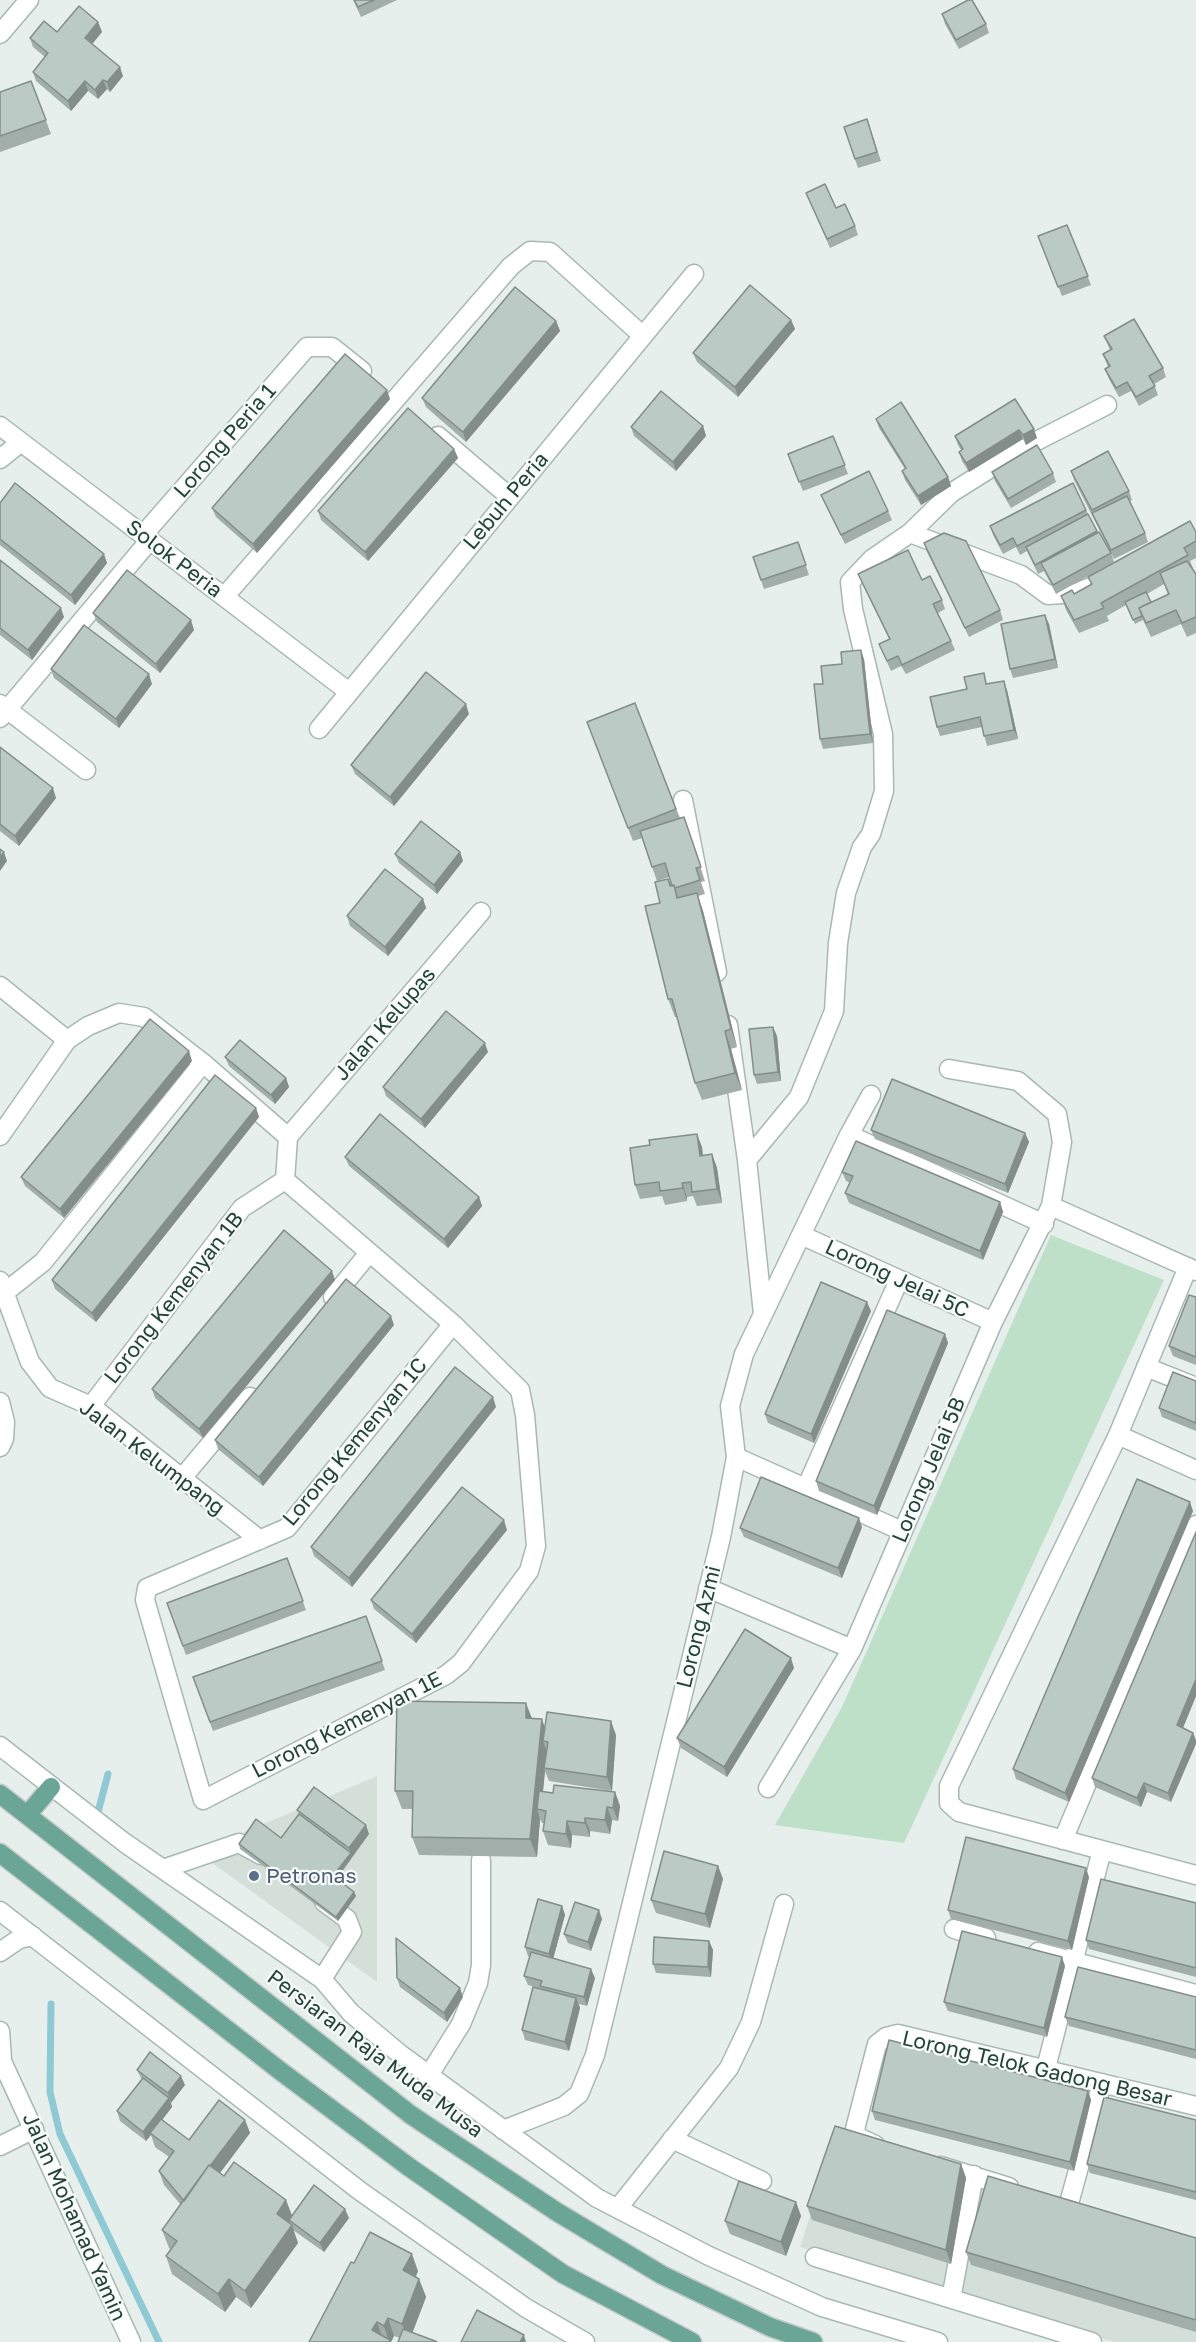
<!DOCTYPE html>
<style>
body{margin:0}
canvas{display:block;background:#e6efeb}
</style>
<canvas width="1196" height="2342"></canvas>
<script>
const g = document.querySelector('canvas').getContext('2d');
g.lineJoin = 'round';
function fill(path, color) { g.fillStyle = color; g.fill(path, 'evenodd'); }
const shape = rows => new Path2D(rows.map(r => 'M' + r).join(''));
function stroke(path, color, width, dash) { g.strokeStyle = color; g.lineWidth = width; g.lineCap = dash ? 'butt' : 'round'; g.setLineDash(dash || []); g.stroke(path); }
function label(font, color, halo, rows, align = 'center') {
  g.font = font + ' "Golos Text",sans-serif'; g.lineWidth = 4.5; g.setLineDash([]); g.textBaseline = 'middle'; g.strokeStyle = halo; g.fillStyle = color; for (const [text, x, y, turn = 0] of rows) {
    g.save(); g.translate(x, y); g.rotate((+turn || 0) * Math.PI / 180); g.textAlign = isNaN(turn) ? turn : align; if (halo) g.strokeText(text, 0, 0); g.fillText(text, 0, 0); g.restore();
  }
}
fill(shape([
 [377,1776,377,1982,197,1852],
 [835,2138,1196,2254,1196,2342,1114,2342,800,2247]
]), '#d4dfda');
fill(shape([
 [1051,1235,1164,1280,904,1843,775,1825,842,1707]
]), '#bfe0c8');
stroke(shape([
 [98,1812,108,1774],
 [51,2004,50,2092,60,2134,159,2342]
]), '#8ec9d4', 7);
const minor = shape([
 [0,34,29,0],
 [0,426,349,692],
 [438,436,510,497],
 [0,459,21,442],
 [910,533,1021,575,1048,595,1077,593,1088,588],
 [143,535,307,347,332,347,362,371],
 [224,597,511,266,530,251,550,252,643,336],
 [0,704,86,770],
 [0,718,150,540],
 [319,729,694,274],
 [683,800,717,972],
 [0,986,67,1040],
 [728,1025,747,1160,763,1314],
 [849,1135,1044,1224],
 [0,1136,67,1040,88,1026,119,1013,144,1017,203,1063,288,1137],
 [288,1137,481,912],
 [747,1160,799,1097,834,1011,838,943,846,893,862,847,871,834,884,791,883,734,853,609,850,582,872,559,910,533,951,493,1021,449,1107,405],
 [285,1180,453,1324,520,1390,525,1415,536,1546,529,1571,461,1663,446,1675,203,1800,145,1600,147,1588,287,1528,453,1324],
 [1051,1206,1196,1271],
 [801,1235,993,1322],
 [1188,1267,1118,1435,949,1786,949,1803,959,1812,1196,1875],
 [0,1281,30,1362,50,1388,91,1406,260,1540],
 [4,1293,43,1262,203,1063],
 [333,1297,369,1253],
 [1146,1367,1196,1387],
 [0,1402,5,1422,4,1439,0,1447],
 [91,1406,242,1208,285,1180,288,1137],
 [1118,1435,1196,1470],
 [736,1457,902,1531],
 [182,1478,250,1397],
 [806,1488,899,1280],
 [708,1588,852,1649],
 [0,1746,125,1843,322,1979,351,2013,400,2054,597,2198,709,2256,822,2307,938,2342],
 [768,1788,852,1649,993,1322,1051,1206,1062,1142,1057,1114,1018,1081,949,1069],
 [1063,1840,1196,1525],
 [163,1869,239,1843,261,1855],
 [0,1911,360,2191,526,2308,585,2342],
 [954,1929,986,1938],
 [0,1952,19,1939,33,1936],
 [1038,1952,1196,1994],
 [322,1979,352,1932,347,1919,324,1902],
 [0,2031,2,2059],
 [0,2057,131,2342],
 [1046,2068,1102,1850],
 [429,2075,461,2024,478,1983,481,1965,481,1860],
 [503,2130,564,2106,579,2094,595,2055,721,1537,736,1457,730,1406,744,1354,849,1135,871,1095],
 [672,2139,762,2181],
 [875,2145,858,2137,855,2129,877,2044,886,2037,898,2034,1196,2106],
 [0,2146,34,2129],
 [941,2166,1009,2187],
 [1068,2207,1102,2083],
 [618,2208,729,2068,751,2022,784,1904],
 [815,2257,1092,2342],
 [951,2299,974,2175]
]);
const major = shape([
 [0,1794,411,2115,557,2212,662,2275,770,2327,813,2342],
 [28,1814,51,1787],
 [0,1853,283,2073,409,2167,563,2274,692,2342]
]);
stroke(minor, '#a8b8b2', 21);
stroke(major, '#c2cac8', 21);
stroke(minor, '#fff', 18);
stroke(major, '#6aa596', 18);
fill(shape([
 [353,0,397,0,361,17],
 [942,14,986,24,989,33,959,49,945,24],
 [98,22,102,32,92,44,123,76,110,92,107,89,98,99,88,91,71,111,36,81,33,72,45,57,33,47,30,38],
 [31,81,51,134,0,152,0,92],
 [867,119,881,161,858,168,844,127],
 [806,193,836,208,855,226,858,235,830,248],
 [1067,225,1091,285,1062,296,1038,236],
 [791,320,795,329,738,397,697,362,693,353],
 [556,321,560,331,466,442,426,407,422,398],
 [1104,336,1163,368,1166,377,1154,384,1158,395,1139,406,1131,391,1119,397,1109,379,1105,369,1108,367,1103,354,1110,350],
 [390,399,257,553,216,517,212,508],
 [1015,399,1037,438,1026,445,1023,439,969,472,962,461,959,452,961,450,958,445,955,436],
 [876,419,948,477,951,486,921,505,905,480,902,471,905,469,879,428],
 [703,426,706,436,676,471,634,436,631,427],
 [833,436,848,474,803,491,788,454],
 [454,449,458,458,368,561,321,520,318,511],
 [1071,471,1129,491,1132,500,1130,501,1145,533,1148,542,1114,559,1074,480],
 [992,472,1053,473,1056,482,1011,508,995,481],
 [821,495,888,511,892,520,845,544,825,504],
 [0,503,107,563,75,605,0,545],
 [1086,510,1098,533,1111,553,1114,562,1056,594,1044,571,1038,574,1027,551,1020,555,1016,547,1003,554,993,535,990,526],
 [1196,532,1196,558,1190,561,1193,568,1192,569,1196,574,1196,633,1187,637,1181,624,1151,637,1143,620,1135,624,1126,605,1107,616,1109,621,1079,633,1066,610,1061,596,1074,594,1091,585,1088,577],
 [1164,584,1168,595,1151,602,1147,594],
 [798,542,809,575,764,589,753,557],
 [924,543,1000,610,1003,620,969,637,927,552],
 [0,560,64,617,32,660,0,635],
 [858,574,922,580,942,600,945,609,938,613,951,641,955,650,906,674,901,666,891,671,879,644,889,639,862,583],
 [93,613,194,630,160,673,97,622],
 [1049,624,1058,668,1013,678,1010,669],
 [864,659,873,743,823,749,820,739,823,684,842,664],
 [51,669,152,684,119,728,54,678],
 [988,684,1007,690,1018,739,987,746,982,727,940,736,937,727],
 [635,703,680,818,684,817,705,881,701,882,705,894,698,896,703,911,737,1047,731,1049,742,1090,702,1100,695,1083,677,1017,675,1017,668,999,660,903,668,879,672,886,669,877,657,881,642,838,633,841,592,735],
 [469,714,394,806,355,774,351,765],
 [0,747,56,798,19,846,0,831],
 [460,852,463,861,437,894,399,863,395,854],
 [423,899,426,908,388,956,350,926,347,916],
 [777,1036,781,1081,757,1084,754,1075],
 [488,1052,425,1128,386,1096,383,1087],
 [225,1057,286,1078,289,1087,275,1104,229,1066],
 [192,1061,64,1218,25,1186,21,1177],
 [256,1108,259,1117,96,1322,55,1289,52,1280],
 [871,1130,1025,1133,1029,1142,1008,1193,875,1139],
 [702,1147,703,1156,712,1154,717,1168,722,1203,697,1206,693,1196,687,1197,687,1201,665,1205,662,1196,640,1199,635,1185],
 [345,1157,479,1197,482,1206,448,1248,349,1166],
 [842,1172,1000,1202,1003,1212,983,1260,849,1203,845,1193,850,1183,846,1181],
 [335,1280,203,1438,155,1398,152,1389],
 [1196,1297,1196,1365,1173,1356,1169,1346],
 [871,1311,814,1443,768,1423,765,1414],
 [394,1325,263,1486,218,1449,215,1440],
 [945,1334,948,1343,877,1515,819,1491,816,1481],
 [1196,1381,1196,1431,1162,1417,1159,1408],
 [496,1407,352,1587,314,1556,311,1547],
 [1193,1511,1069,1802,1016,1779,1013,1769],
 [862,1527,842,1578,744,1537,740,1528],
 [507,1530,416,1643,374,1609,371,1600],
 [287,1558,306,1610,186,1655,167,1603],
 [366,1616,385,1670,213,1731,193,1677],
 [794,1668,727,1777,681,1748,677,1738],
 [1196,1696,1183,1728,1171,1802,1147,1792,1141,1807,1095,1787,1092,1778],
 [532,1719,545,1728,616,1735,612,1791,549,1781,545,1771,543,1792,553,1793,615,1792,620,1806,618,1821,612,1820,610,1834,590,1831,590,1837,572,1835,571,1848,548,1845,543,1831,544,1823,542,1823,540,1819,537,1857,419,1855,412,1837,413,1809,402,1809,395,1791],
 [297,1810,369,1834,337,1879,354,1892,356,1896,338,1921,240,1849,239,1844,281,1838,299,1814],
 [718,1866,723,1879,710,1928,656,1913,651,1900],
 [1089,1877,1072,1950,951,1919,948,1910],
 [1196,1903,1196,1977,1089,1949,1086,1940],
 [562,1906,565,1915,553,1959,595,1978,587,2006,579,2004,580,2008,569,2051,525,2040,522,2030,542,1989,528,1985,524,1976,530,1957,528,1956,525,1947],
 [602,1919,591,1951,568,1943,564,1934],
 [709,1941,713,1950,711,1977,656,1973,653,1964],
 [1065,1966,1047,2037,948,2011,944,2002],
 [397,1978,463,1997,447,2022,400,1987],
 [1196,1997,1196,2059,1069,2026,1065,2017],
 [137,2070,185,2085,171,2102,172,2107,162,2120,189,2140,245,2120,250,2133,220,2173,224,2176,292,2216,349,2218,324,2252,293,2230,298,2243,251,2308,236,2297,225,2312,172,2274,166,2256,171,2250,169,2248,162,2230,181,2205,164,2185,159,2171,169,2157,155,2147,151,2135,146,2141,120,2121,117,2111,142,2080],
 [1088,2091,1091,2100,1074,2171,875,2120,872,2111],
 [1196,2120,1196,2200,1090,2173,1087,2164],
 [961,2164,966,2178,951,2264,812,2220,807,2206],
 [796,2202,801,2216,786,2256,730,2234,725,2221],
 [1196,2238,1196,2332,971,2265,966,2252],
 [354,2263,418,2271,416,2277,419,2279,426,2297,412,2333,400,2338,394,2336,391,2342,309,2342]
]), '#a1aea9');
fill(shape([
 [98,22,102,32,89,48,85,38],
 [120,67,123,76,110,92,107,82],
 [103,80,107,89,98,99,95,90],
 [85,81,88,91,71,111,68,101],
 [791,320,795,329,738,397,735,387],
 [556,321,560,331,466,442,463,432],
 [387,390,390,399,257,553,253,544],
 [703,426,706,436,676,471,673,462],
 [1034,429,1037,438,1026,445,1023,435],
 [1019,430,1023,439,969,472,966,463],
 [454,449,458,458,368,561,365,552],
 [948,477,951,486,921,505,918,496],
 [104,554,107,563,75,605,71,595],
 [61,608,64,617,32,660,28,650],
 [1045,615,1049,624,1058,668,1055,659],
 [191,620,194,630,160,673,156,664],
 [861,650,864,659,873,743,870,734],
 [149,674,152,684,119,728,116,719],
 [1004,681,1007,690,1018,739,1014,730],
 [466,704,469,714,394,806,390,797],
 [53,788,56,798,19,846,15,836],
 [4,852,7,861,0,871,0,857],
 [460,852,463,861,437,894,434,885],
 [697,893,703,911,737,1047,731,1029],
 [423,899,426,908,388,956,385,947],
 [773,1027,777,1036,781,1081,778,1072],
 [725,1031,731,1049,742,1090,735,1073],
 [485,1043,488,1052,425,1128,421,1119],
 [189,1051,192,1061,64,1218,60,1209],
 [286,1078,289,1087,275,1104,271,1095],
 [256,1108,259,1117,96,1322,92,1313],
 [1025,1133,1029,1142,1008,1193,1005,1184],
 [697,1134,702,1147,704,1170,700,1156],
 [712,1154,717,1168,722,1203,717,1189],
 [682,1183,687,1197,687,1201,683,1188],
 [479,1197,482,1206,448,1248,444,1239],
 [1000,1202,1003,1212,983,1260,980,1251],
 [332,1271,335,1280,203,1438,199,1429],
 [867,1302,871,1311,814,1443,811,1434],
 [391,1316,394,1325,263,1486,259,1477],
 [945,1334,948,1343,877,1515,874,1506],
 [493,1397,496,1407,352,1587,349,1578],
 [1190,1502,1193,1511,1069,1802,1065,1793],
 [859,1518,862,1527,842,1578,838,1568],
 [504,1520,507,1530,416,1643,412,1634],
 [791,1658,794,1668,727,1777,724,1767],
 [1196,1679,1196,1696,1180,1735,1177,1725],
 [526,1703,533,1721,526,1718],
 [542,1719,548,1737,543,1741,547,1752,544,1768,545,1771,541,1810,537,1809,540,1819,537,1857,530,1839],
 [611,1721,616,1735,612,1791,607,1777],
 [1193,1733,1196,1740,1196,1744,1171,1802,1168,1793],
 [1144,1783,1147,1792,1141,1807,1137,1798],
 [615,1792,620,1806,618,1821,613,1808],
 [607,1807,612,1820,610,1834,605,1820],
 [585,1818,590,1831,590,1837,585,1823],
 [567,1821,572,1835,571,1848,566,1834],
 [366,1825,369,1834,352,1857,349,1848],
 [351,1853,352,1857,335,1881,333,1876],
 [718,1866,723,1879,710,1928,705,1914],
 [1086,1868,1089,1877,1072,1950,1068,1941],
 [354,1892,356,1896,338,1921,336,1917],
 [562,1906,565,1915,552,1963,549,1954],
 [599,1910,602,1919,591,1951,588,1942],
 [709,1941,713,1950,711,1977,708,1967],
 [1062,1957,1065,1966,1047,2037,1044,2028],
 [591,1969,595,1978,587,2006,584,1997],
 [460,1988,463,1997,447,2022,444,2013],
 [576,1998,580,2008,569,2051,565,2042],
 [181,2076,185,2085,171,2103,168,2093],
 [1088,2091,1091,2100,1074,2171,1070,2162],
 [169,2098,172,2107,146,2141,143,2132],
 [245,2120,250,2133,189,2214,184,2201],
 [961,2164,966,2178,951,2264,946,2250],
 [286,2200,293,2218,289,2220,290,2222,283,2232,277,2214],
 [796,2202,801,2216,786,2256,781,2242],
 [345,2209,349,2218,324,2252,320,2243],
 [292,2225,298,2243,251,2308,245,2291],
 [412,2254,418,2271,410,2288,403,2270],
 [229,2279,236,2297,225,2312,218,2294],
 [419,2279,426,2297,409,2342,402,2324],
 [388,2318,394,2336,391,2342,389,2342,384,2326],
 [377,2322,383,2339,372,2330],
 [524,2335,526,2342,520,2342]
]), '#838d89');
const building = shape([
 [354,0,374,0,358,7,354,0],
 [968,0,972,0,986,24,956,40,942,14,968,0],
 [79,6,98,22,85,38,120,67,107,82,103,80,95,90,85,81,68,101,33,72,48,53,30,38,44,21,57,32,79,6],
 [31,81,46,120,0,136,0,92,31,81],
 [867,119,877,152,855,159,844,127,867,119],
 [825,184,836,208,845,204,855,226,827,239,806,193,825,184],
 [1067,225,1088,276,1058,287,1038,236,1067,225],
 [750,285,791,320,735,387,693,353,750,285],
 [515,287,556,321,463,432,422,398,515,287],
 [1134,319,1163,368,1149,376,1155,386,1136,397,1127,382,1116,388,1105,369,1110,366,1103,354,1112,349,1104,336,1134,319],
 [345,354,387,390,253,544,212,508,345,354],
 [661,391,703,426,673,462,631,427,661,391],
 [1015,399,1034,429,1023,435,1019,430,966,463,959,452,963,449,955,436,1015,399],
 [901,402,948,477,918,496,902,471,906,468,876,419,901,402],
 [408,408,454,449,365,552,318,511,408,408],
 [833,436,845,465,799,482,788,454,833,436],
 [1037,445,1053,473,1008,499,992,472,1037,445],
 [1108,451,1129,491,1092,510,1071,471,1108,451],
 [869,471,888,511,841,535,821,495,869,471],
 [15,483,104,554,71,595,0,539,0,503,15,483],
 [1073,483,1086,510,1017,546,1013,538,1000,545,990,526,1073,483],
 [1127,496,1145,533,1111,550,1092,513,1127,496],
 [1088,514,1097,531,1035,565,1026,547,1088,514],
 [1190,521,1196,532,1196,541,1184,548,1188,555,1101,603,1104,608,1074,620,1061,596,1072,590,1074,594,1092,584,1088,577,1190,521],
 [1099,532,1111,553,1053,585,1041,563,1099,532],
 [944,533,966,541,1000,610,965,628,924,543,944,533],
 [798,542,806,565,761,580,753,557,798,542],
 [908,550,922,580,930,576,942,600,933,604,951,641,902,665,898,656,887,661,879,644,890,639,858,574,908,550],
 [0,560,61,608,28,650,0,628,0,560],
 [1187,561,1196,574,1196,617,1182,623,1176,610,1146,623,1139,608,1169,594,1160,573,1187,561],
 [127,570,191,620,156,664,93,613,127,570],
 [1146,592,1151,602,1139,608,1142,616,1133,620,1125,602,1146,592],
 [1045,615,1055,659,1010,669,1001,624,1045,615],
 [84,625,149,674,116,719,51,669,84,625],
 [861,650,870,734,820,739,814,684,823,684,821,666,842,664,841,652,861,650],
 [426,672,466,704,390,797,351,765,426,672],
 [984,673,986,684,1004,681,1014,730,984,736,980,717,937,727,930,697,967,689,964,677,984,673],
 [635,703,676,809,628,828,587,722,635,703],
 [0,747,53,788,15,836,0,824,0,747],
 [684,817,701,867,696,868,700,880,675,888,674,885,672,886,665,863,652,867,640,831,684,817],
 [421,821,460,852,434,885,395,854,421,821],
 [0,849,4,852,0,857,0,849],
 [385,869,423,899,385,947,347,916,385,869],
 [668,879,670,886,674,885,677,898,697,893,731,1029,725,1031,735,1073,695,1083,672,999,668,999,645,906,660,903,655,882,668,879],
 [446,1011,485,1043,421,1119,383,1087,446,1011],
 [150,1019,189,1051,60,1209,21,1177,150,1019],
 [773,1027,778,1072,754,1075,749,1029,773,1027],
 [240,1040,286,1078,271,1095,225,1057,240,1040],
 [215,1075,256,1108,92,1313,52,1280,215,1075],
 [892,1079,1025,1133,1005,1184,871,1130,892,1079],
 [380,1114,479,1197,444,1239,345,1157,380,1114],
 [697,1134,700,1156,712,1154,717,1189,692,1192,691,1182,682,1183,683,1188,660,1191,659,1182,635,1185,630,1148,650,1145,649,1140,697,1134],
 [856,1141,1000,1202,980,1251,845,1193,853,1176,842,1172,856,1141],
 [284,1230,332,1271,199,1429,152,1389,284,1230],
 [346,1279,391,1316,259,1477,215,1440,346,1279],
 [821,1282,867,1302,811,1434,765,1414,821,1282],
 [1189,1295,1196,1297,1196,1357,1169,1346,1189,1295],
 [887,1310,945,1334,874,1506,816,1481,887,1310],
 [455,1367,493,1397,349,1578,311,1547,455,1367],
 [1173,1372,1196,1381,1196,1423,1159,1408,1173,1372],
 [761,1477,859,1518,838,1568,740,1528,761,1477],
 [1137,1479,1190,1502,1065,1793,1013,1769,1137,1479],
 [462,1487,504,1520,412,1634,371,1600,462,1487],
 [1196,1532,1196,1679,1177,1725,1193,1733,1168,1793,1144,1783,1137,1798,1092,1778,1196,1532],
 [287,1558,303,1601,183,1646,167,1603,287,1558],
 [366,1616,382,1661,210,1722,193,1677,366,1616],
 [745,1629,791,1658,724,1767,677,1738,745,1629],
 [397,1701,526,1703,526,1718,542,1719,530,1839,412,1837,413,1791,395,1791,397,1701],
 [547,1712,611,1721,607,1777,544,1768,548,1742,543,1741,547,1712],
 [554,1785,615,1792,613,1808,607,1807,605,1820,585,1818,585,1823,567,1821,566,1834,543,1831,546,1811,537,1809,539,1791,553,1793,554,1785],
 [314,1787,366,1825,349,1848,297,1810,314,1787],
 [299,1814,351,1853,333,1876,354,1892,336,1917,239,1844,256,1819,281,1838,299,1814],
 [966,1837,1086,1868,1068,1941,948,1910,966,1837],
 [664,1851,718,1866,705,1914,651,1900,664,1851],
 [1101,1879,1196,1903,1196,1968,1086,1940,1101,1879],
 [538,1899,562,1906,549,1954,525,1947,538,1899],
 [575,1902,599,1910,588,1942,564,1934,575,1902],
 [962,1931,1062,1957,1044,2028,944,2002,962,1931],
 [654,1937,709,1941,708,1967,653,1964,654,1937],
 [396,1938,460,1988,444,2013,397,1978,396,1938],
 [531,1952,591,1969,584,1997,540,1986,542,1981,524,1976,531,1952],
 [1078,1967,1196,1997,1196,2050,1065,2017,1078,1967],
 [533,1987,576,1998,565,2042,522,2030,533,1987],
 [889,2040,1088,2091,1070,2162,872,2111,889,2040],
 [150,2052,181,2076,168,2093,137,2070,150,2052],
 [143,2078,169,2098,143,2132,117,2111,143,2078],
 [1104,2097,1196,2120,1196,2192,1087,2164,1104,2097],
 [219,2100,245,2120,210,2166,209,2165,184,2201,159,2171,174,2151,150,2133,161,2119,189,2140,219,2100],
 [835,2126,961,2164,946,2250,807,2206,835,2126],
 [234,2162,286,2200,277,2214,292,2225,245,2291,229,2279,218,2294,166,2256,177,2241,162,2230,209,2165,224,2176,234,2162],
 [988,2176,1196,2238,1196,2320,966,2252,988,2176],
 [739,2181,796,2202,781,2242,725,2221,739,2181],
 [314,2185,345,2209,320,2243,289,2220,314,2185],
 [370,2232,412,2254,403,2270,419,2279,402,2324,388,2318,384,2326,377,2322,372,2330,390,2340,389,2342,309,2342,351,2262,354,2263,370,2232],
 [477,2310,524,2335,520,2342,461,2342,477,2310],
 [403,2329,435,2341,437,2342,398,2342,403,2329]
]);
fill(building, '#bbcac4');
stroke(building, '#838d89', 1.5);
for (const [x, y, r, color] of [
 [254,1876,6,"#5c6f8a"]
]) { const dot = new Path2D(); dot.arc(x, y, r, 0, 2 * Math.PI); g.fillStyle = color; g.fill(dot); stroke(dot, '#f7fbf9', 2); }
label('21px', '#24423a', '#f7fbf9', [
 ["Lorong Peria 1",225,441,-49],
 ["Lebuh Peria",506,501,-50],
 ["Solok Peria",174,559,37],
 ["Jalan Kelupas",385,1024,-49],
 ["Lorong Jelai 5C",897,1279,25],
 ["Lorong Kemenyan 1B",174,1298,-52],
 ["Lorong Kemenyan 1C",355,1442,-50],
 ["Jalan Kelumpang",152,1458,37],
 ["Lorong Jelai 5B",929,1470,-67],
 ["Lorong Azmi",699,1627,-76],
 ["Lorong Kemenyan 1E",347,1725,-27],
 ["Persiaran Raja Muda Musa",375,2054,37],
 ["Lorong Telok Gadong Besar",1037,2069,13],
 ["Jalan Mohamad Yamin",74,2217,66]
]);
label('21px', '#4e5e75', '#f7fbf9', [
 ["Petronas",266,1876]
], 'left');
</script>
